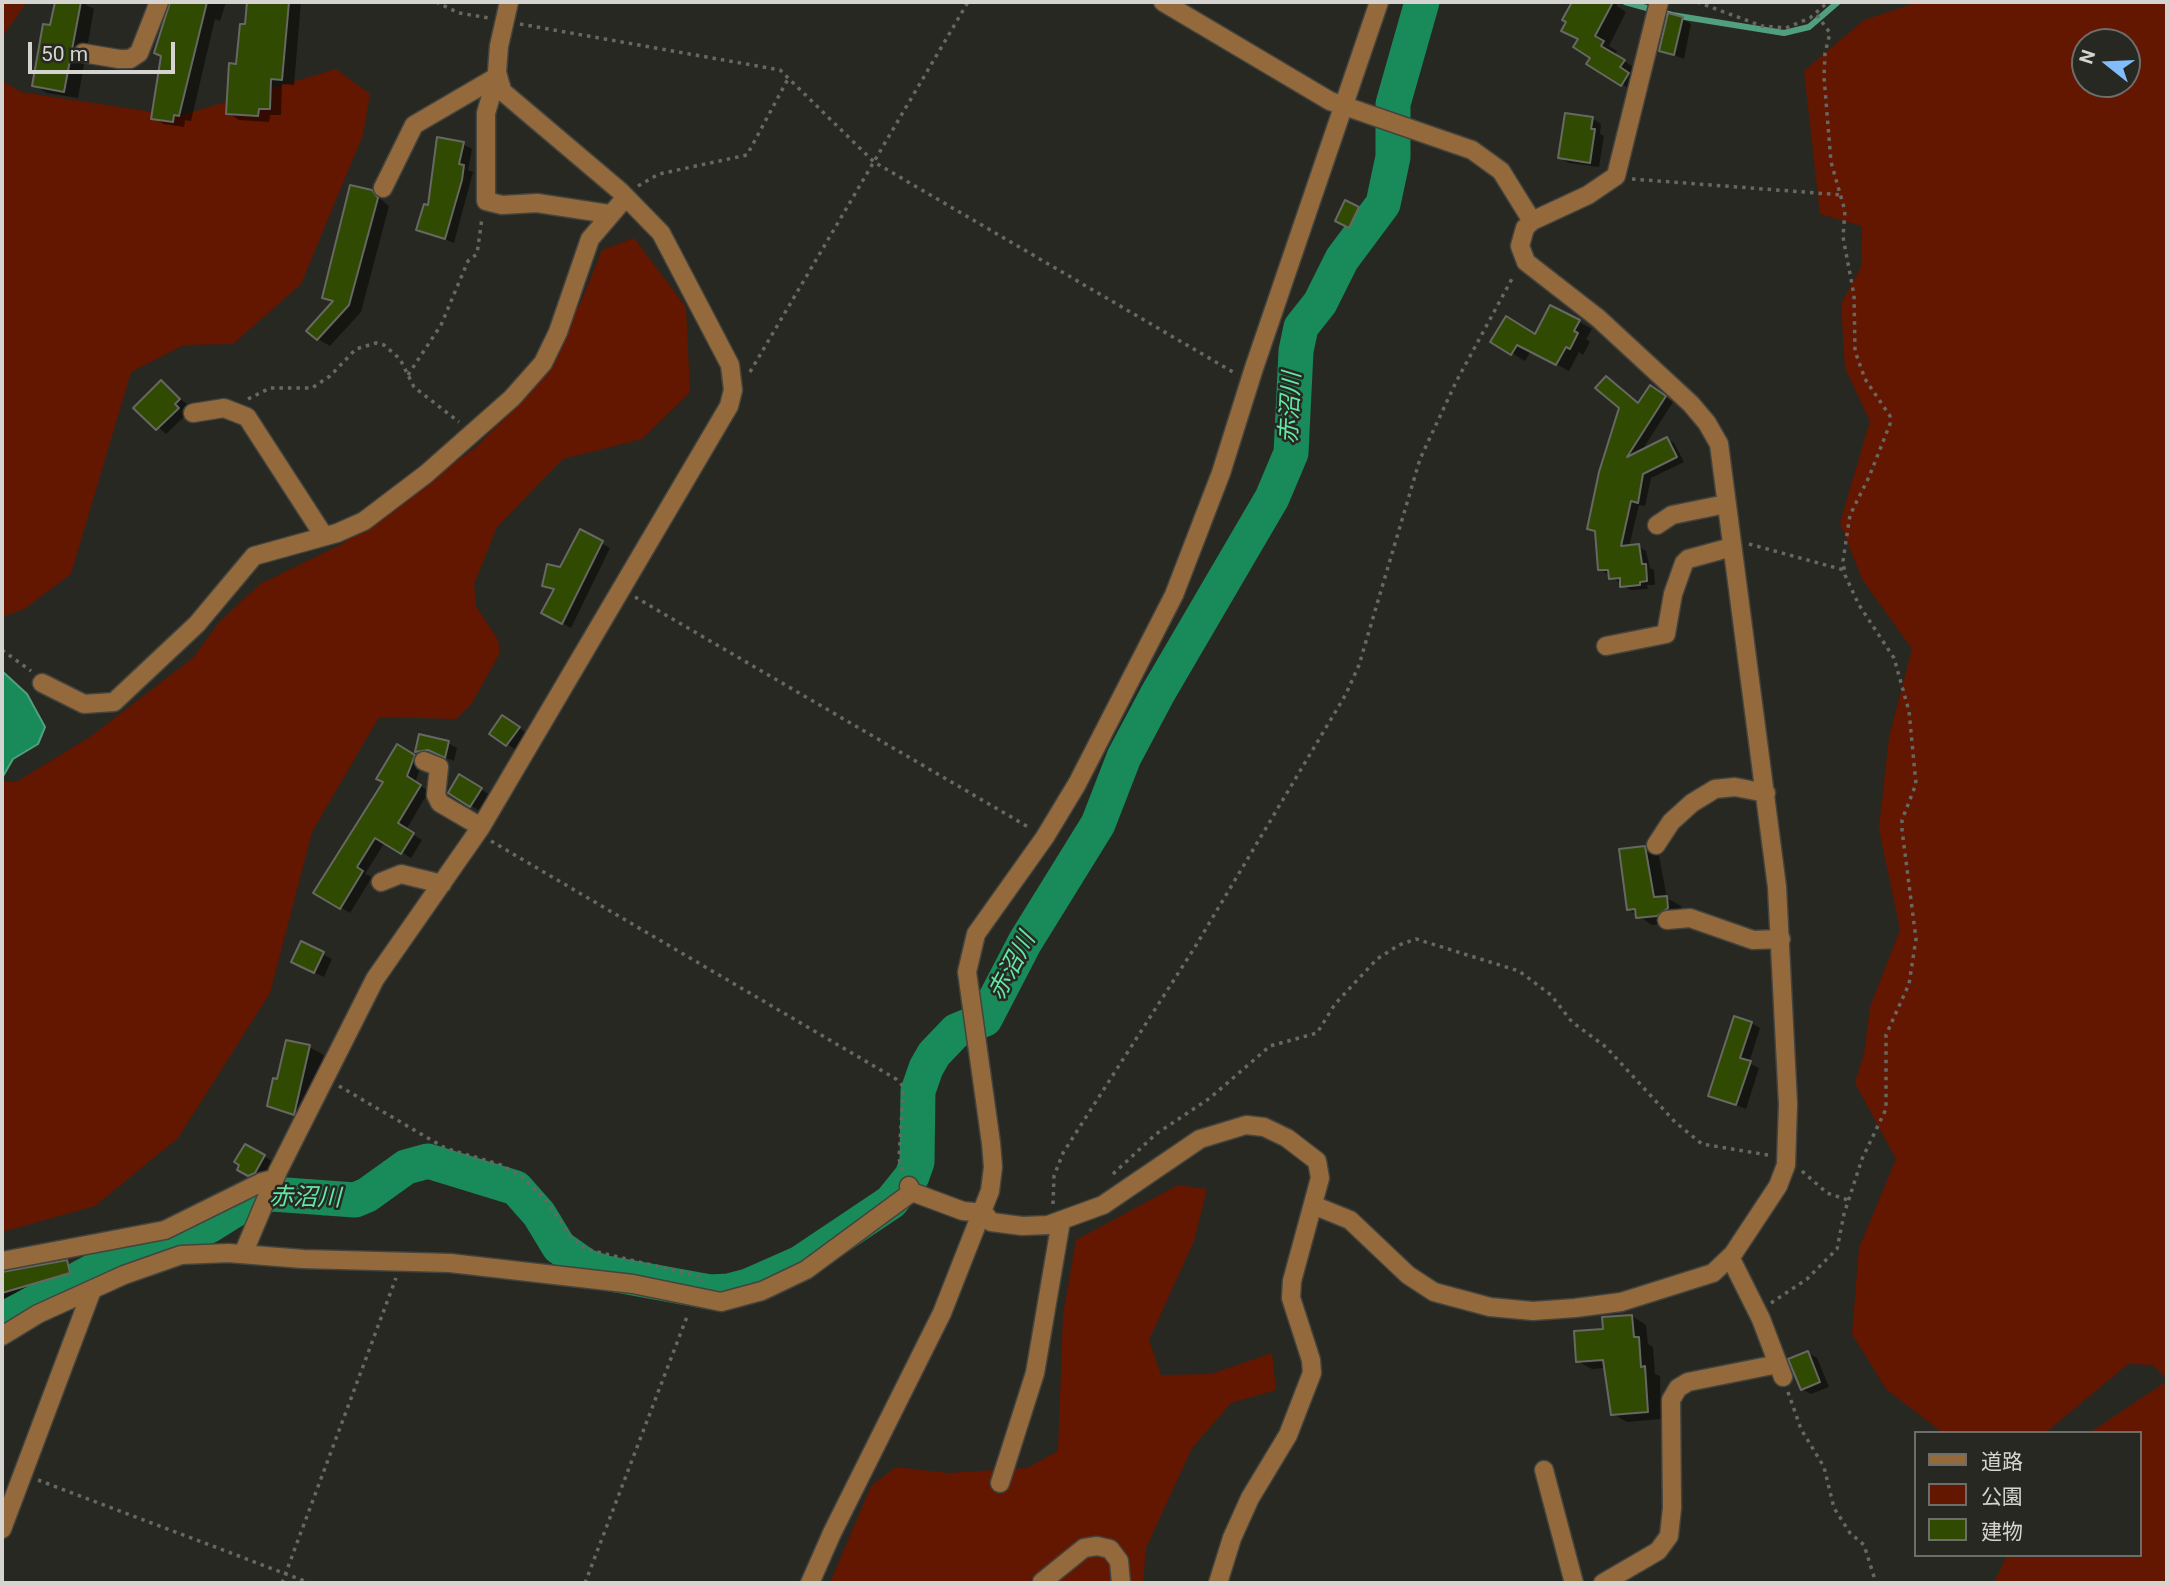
<!DOCTYPE html>
<meta charset="utf-8">
<style>
body{margin:0}
#map{position:relative;width:2169px;height:1585px;overflow:hidden;background:#282823;font-family:Roboto,"Noto Sans JP",sans-serif}
canvas{display:block}
.frame{position:absolute;inset:0;border:4px solid #d5d4d1;pointer-events:none}
.legend{position:absolute;left:1914px;top:1431px;width:228px;height:126px;box-sizing:border-box;background:#282823;border:2px solid #6d6d69;margin:0;padding:9px 12px;list-style:none;font-size:21px;color:#d5d4d1}
.legend li{display:flex;align-items:center;gap:14px;height:35px}
.legend b{width:35px;border:2px solid #6d6d69}
.north{position:absolute;left:2071px;top:28px;width:70px;height:70px;box-sizing:border-box;background:#282823;border:2px solid #6d6d69;border-radius:50%;rotate:288deg;font-size:19px;font-weight:700;line-height:28px;text-align:center;color:#d5d4d1}
.north::after{content:'';display:block;margin:auto;width:24px;height:32px;background:#81bdfa;clip-path:polygon(50% 0,100% 100%,50% 72%,0 100%)}
.scale{position:absolute;left:28px;top:42px;width:147px;height:32px;box-sizing:border-box;border:4px solid #d5d4d1;border-top:0;padding-left:9px;font-size:21px;line-height:24px;white-space:nowrap;color:#d5d4d1;-webkit-text-stroke:5px #282823;paint-order:stroke}
</style>
<div id="map">
<canvas width="2169" height="1585"></canvas>
<div class="frame"></div>
<ul class="legend">
<li><b style="height:9px;background:#946a3c"></b>道路</li>
<li><b style="height:19px;background:#631600"></b>公園</li>
<li><b style="height:19px;background:#314a01"></b>建物</li>
</ul>
<div class="north">N</div>
<div class="scale">50 m</div>
</div>
<script>
const g = document.querySelector('canvas').getContext('2d');
g.lineJoin = 'round';
function fill(path, color) { g.fillStyle = color; g.fill(path, 'evenodd'); }
const shape = rows => new Path2D(rows.map(r => 'M' + r).join(''));
function stroke(path, color, width, dash) { g.strokeStyle = color; g.lineWidth = width; g.lineCap = dash ? 'butt' : 'round'; g.setLineDash(dash || []); g.stroke(path); }
function label(font, color, halo, rows, align = 'center') {
  g.font = font + ' Roboto,"Noto Sans JP",sans-serif'; g.lineWidth = 5; g.setLineDash([]); g.textBaseline = 'middle'; g.strokeStyle = halo; g.fillStyle = color; for (const [text, x, y, turn = 0] of rows) {
    g.save(); g.translate(x, y); g.rotate((+turn || 0) * Math.PI / 180); g.textAlign = isNaN(turn) ? turn : align; if (halo) g.strokeText(text, 0, 0); g.fillText(text, 0, 0); g.restore();
  }
}
fill(shape([
 [2,2,27,2,2,37],
 [1918,2,2167,2,2167,1379,2153,1365,2128,1364,2045,1433,1943,1433,1886,1389,1852,1334,1859,1248,1896,1159,1855,1083,1864,1054,1870,1007,1900,930,1879,829,1889,737,1912,649,1862,579,1840,523,1870,421,1845,368,1841,304,1861,267,1862,226,1820,214,1804,71,1864,20],
 [2127,42,2127,84,2085,84,2085,42],
 [336,69,370,94,363,135,301,284,233,344,184,345,131,372,71,574,24,609,2,617,2,81,21,92,179,116],
 [634,238,686,307,690,392,642,439,563,459,497,527,474,584,476,606,498,640,500,653,472,703,456,719,379,717,312,832,270,993,178,1138,95,1206,2,1232,2,782,16,782,90,737,194,657,219,622,260,584,342,544,475,448,529,394,581,302,602,250],
 [1178,1185,1207,1189,1194,1241,1149,1340,1161,1375,1211,1374,1272,1353,1276,1390,1231,1403,1192,1448,1146,1548,1143,1583,830,1583,871,1486,896,1467,948,1473,1027,1468,1058,1451,1063,1315,1076,1240],
 [2167,1381,2167,1583,1994,1583,2007,1555,2139,1555,2139,1433,2089,1433]
]), '#631600');
const water = shape([
 [2,671,27,694,45,727,38,744,13,759,2,778,2,671]
]);
fill(water, '#198a59');
stroke(water, '#51a07d', 2);
fill(shape([
 [56,2,81,2,94,9,78,98,47,93,34,85],
 [184,2,226,2,220,21,215,19,191,121,185,120,184,127,164,124,153,118],
 [249,2,301,2,294,85,282,84,281,115,270,115,269,122,239,120,228,113,247,26],
 [1574,2,1616,2,1617,6,1626,12,1609,46,1617,51,1615,55,1638,70,1636,93,1622,84,1592,57,1565,20],
 [1682,18,1691,24,1684,59,1661,50],
 [1592,118,1601,124,1600,134,1604,136,1599,167,1569,163,1560,158],
 [463,144,472,149,468,170,473,172,454,243,418,229],
 [371,191,389,206,361,312,330,346,318,339,333,302,324,297],
 [1346,202,1368,214,1359,232,1346,226],
 [1579,322,1592,329,1586,339,1590,342,1583,355,1579,352,1569,371,1531,351,1525,361,1492,341,1536,336],
 [1606,378,1640,404,1650,387,1673,402,1641,452,1667,439,1674,443,1684,462,1651,478,1645,506,1639,505,1629,547,1638,546,1646,551,1650,568,1654,570,1655,585,1647,585,1648,589,1630,590,1600,569,1597,533,1589,528,1621,407],
 [161,383,188,405,183,410,187,414,166,434,136,408],
 [580,531,610,548,571,628,544,613,555,591,544,585,561,569],
 [512,723,528,734,516,750,492,734],
 [448,743,457,748,454,761,438,755,425,757,416,751],
 [397,746,423,761,415,783,429,791,406,830,422,840,411,858,385,842,365,874,372,877,350,913,315,892,385,782],
 [460,776,490,795,480,811,451,794],
 [1644,848,1659,856,1667,898,1681,906,1682,917,1672,923,1652,925,1628,909],
 [302,943,332,959,324,977,302,967],
 [1751,1023,1760,1028,1749,1063,1759,1068,1746,1109,1710,1095],
 [309,1047,324,1055,308,1121,269,1105,278,1081],
 [246,1146,274,1162,265,1177,258,1181,239,1169],
 [66,1262,81,1271,83,1281,2,1307,2,1273],
 [1632,1316,1646,1325,1648,1344,1653,1347,1655,1374,1660,1376,1661,1419,1627,1422,1613,1414,1606,1368,1592,1369,1577,1361,1605,1331],
 [1808,1353,1817,1358,1829,1387,1811,1394,1802,1389]
]), '#0007');
stroke(shape([
 [1625,2,1672,15,1784,33,1809,27,1838,2]
]), '#51a07d', 6);
stroke(shape([
 [2,1320,97,1269,209,1226,249,1201,272,1194,355,1200,367,1195,406,1167,428,1161,516,1188,539,1214,559,1247,586,1266,606,1273,710,1292,729,1291,748,1286,800,1263,891,1202,912,1176,917,1162,918,1091,926,1068,934,1054,956,1031,985,1019,1025,942,1098,824,1124,757,1158,693,1272,498,1291,453,1296,351,1301,327,1320,303,1342,259,1383,204,1393,157,1393,104,1422,2]
]), '#198a59', 35);
const building = shape([
 [55,2,81,2,64,92,32,86,43,24,50,25,55,2],
 [170,2,207,2,179,116,174,115,173,122,151,119,161,56,154,53,170,2],
 [247,2,289,2,282,80,271,79,270,109,259,109,258,116,226,114,229,63,236,64,240,24,245,24,247,2],
 [1572,2,1613,2,1595,36,1604,41,1601,46,1625,60,1620,67,1629,73,1621,86,1586,64,1590,58,1573,47,1578,39,1561,31,1566,22,1562,20,1572,2],
 [1668,13,1683,17,1674,55,1659,51,1668,13],
 [1565,113,1593,117,1591,129,1595,129,1590,163,1558,158,1565,113],
 [437,137,464,142,459,164,464,165,462,180,445,239,416,230,424,204,428,205,437,137],
 [350,185,372,190,378,198,349,305,317,340,306,331,333,301,322,298,350,185],
 [1345,200,1359,207,1349,228,1335,221,1345,200],
 [1550,305,1580,320,1574,331,1578,333,1570,349,1566,347,1556,365,1517,345,1511,355,1490,342,1506,316,1535,334,1550,305],
 [1606,376,1638,403,1650,385,1666,396,1627,457,1667,437,1677,457,1643,474,1638,503,1631,501,1621,546,1639,544,1642,564,1646,564,1647,581,1640,582,1640,585,1620,587,1620,578,1609,579,1608,570,1598,570,1595,531,1587,529,1599,472,1619,408,1595,388,1606,376],
 [161,380,180,399,175,404,179,408,156,430,133,408,161,380],
 [580,529,603,541,562,624,541,613,554,589,542,586,547,564,560,567,580,529],
 [502,715,520,727,506,746,489,734,502,715],
 [419,734,449,741,445,758,428,750,415,752,419,734],
 [397,744,415,755,407,776,421,785,398,823,414,833,401,854,375,838,357,867,363,871,340,909,313,893,383,782,376,779,397,744],
 [459,774,482,788,470,807,448,793,459,774],
 [1645,846,1654,897,1667,896,1668,908,1657,916,1636,918,1635,909,1627,910,1619,849,1645,846],
 [301,941,324,952,314,973,291,962,301,941],
 [1734,1016,1752,1022,1740,1058,1751,1061,1736,1105,1708,1096,1734,1016],
 [286,1040,310,1045,294,1115,267,1106,273,1078,277,1079,286,1040],
 [245,1144,265,1155,255,1173,248,1176,237,1170,239,1165,234,1162,245,1144],
 [67,1260,70,1273,2,1293,2,1272,67,1260],
 [1632,1315,1634,1337,1639,1337,1641,1367,1645,1366,1648,1412,1611,1415,1603,1360,1576,1362,1574,1331,1603,1329,1602,1317,1632,1315],
 [1808,1351,1820,1382,1801,1390,1788,1359,1808,1351]
]);
fill(building, '#314a01');
stroke(building, '#666863', 2);
const minor = shape([
 [1163,2,1330,101,1472,150,1501,171,1532,221],
 [83,53,119,59,130,59,139,53,159,2],
 [501,86,491,96,486,113,486,201,502,205,537,203,609,214],
 [383,188,414,125,498,76],
 [193,413,224,408,247,417,324,536],
 [1657,525,1672,515,1726,504],
 [1606,646,1666,634,1673,594,1684,563,1688,559,1732,547],
 [42,683,84,704,114,702,197,624,254,556,337,533,364,521,426,474,512,398,543,363,558,332,590,239,626,197],
 [424,761,439,767,436,795,440,803,481,827],
 [1656,845,1671,822,1692,803,1715,789,1735,787,1766,793],
 [381,882,401,874,442,884],
 [1667,920,1690,918,1753,940,1781,939],
 [909,1186,912,1192,963,1211,984,1213,991,1222,1022,1226,1048,1225,1103,1205,1200,1139,1246,1125,1264,1127,1287,1138,1317,1161,1320,1178,1292,1281,1291,1298,1311,1360,1312,1373,1288,1435,1250,1498,1232,1538,1218,1583],
 [1313,1205,1350,1220,1408,1275,1434,1292,1490,1307,1533,1311,1575,1308,1621,1302,1713,1273,1733,1254,1778,1186,1786,1165,1788,1104,1777,887,1719,444,1707,423,1691,404,1598,318,1526,262,1520,246,1525,228,1532,221,1588,195,1616,176,1659,2],
 [243,1254,278,1171,375,979,481,827,729,406,733,390,730,365,661,233,620,191,502,91,497,72,499,46,509,2],
 [1730,1257,1761,1319,1783,1377],
 [2,1261,165,1230,262,1182,274,1179],
 [2,1336,38,1314,124,1275,181,1255,228,1253,303,1259,450,1263,633,1284,721,1302,762,1291,806,1270,912,1192],
 [1544,1470,1574,1583],
 [1000,1483,1035,1373,1061,1221],
 [2,1529,92,1290],
 [1042,1582,1084,1548,1097,1546,1110,1549,1119,1561,1121,1583],
 [810,1583,832,1533,942,1313,990,1191,993,1167,991,1143,967,972,976,934,1045,837,1077,784,1174,595,1221,473,1254,368,1379,2],
 [1603,1583,1658,1551,1669,1536,1672,1508,1671,1400,1678,1388,1688,1382,1778,1364]
]);
stroke(minor, '#44443f', 21);
stroke(shape([
 [436,2,459,13,489,18],
 [1697,2,1762,26,1786,28,1810,18,1828,2],
 [520,24,780,70,874,162,1233,372],
 [1632,179,1843,195],
 [638,186,659,174,747,155,789,77],
 [750,372,968,2],
 [408,375,441,325,468,261,477,254,482,218],
 [248,399,270,388,312,388,330,376,356,349,376,343,384,345,400,359,414,387,459,422],
 [1749,544,1844,570],
 [635,597,1030,828],
 [2,650,31,671],
 [491,841,896,1079,902,1085,903,1093,899,1159,903,1171],
 [339,1086,445,1148,501,1165,522,1177,544,1198,571,1237,585,1249,702,1277,701,1281],
 [1802,1171,1827,1193,1848,1200],
 [1113,1174,1156,1134,1210,1098,1270,1046,1317,1033,1335,1004,1377,959,1399,945,1416,939,1519,971,1551,995,1572,1022,1606,1047,1675,1122,1702,1144,1768,1155],
 [1053,1204,1054,1176,1063,1153,1195,947,1346,694,1359,665,1420,459,1456,382,1514,275],
 [1771,1303,1807,1279,1837,1249,1844,1214,1862,1159,1886,1109,1886,1035,1909,984,1916,939,1902,830,1902,820,1916,784,1909,711,1894,658,1859,605,1845,575,1843,561,1850,515,1869,477,1890,424,1890,416,1865,379,1855,351,1854,295,1843,237,1845,211,1831,162,1824,77,1825,53,1830,33,1816,14],
 [1788,1392,1801,1429,1824,1467,1834,1508,1850,1533,1864,1545,1876,1583],
 [38,1480,310,1583],
 [282,1583,396,1278],
 [585,1583,688,1314]
]), '#686863', 3.5, [3.5, 5]);
stroke(minor, '#946a3c', 18);
label('italic 24px', '#62e9a6', '#282823', [
 ["赤沼川",1292,408,-87],
 ["赤沼川",1013,967,-62],
 ["赤沼川",305,1199,1]
]);
</script>
